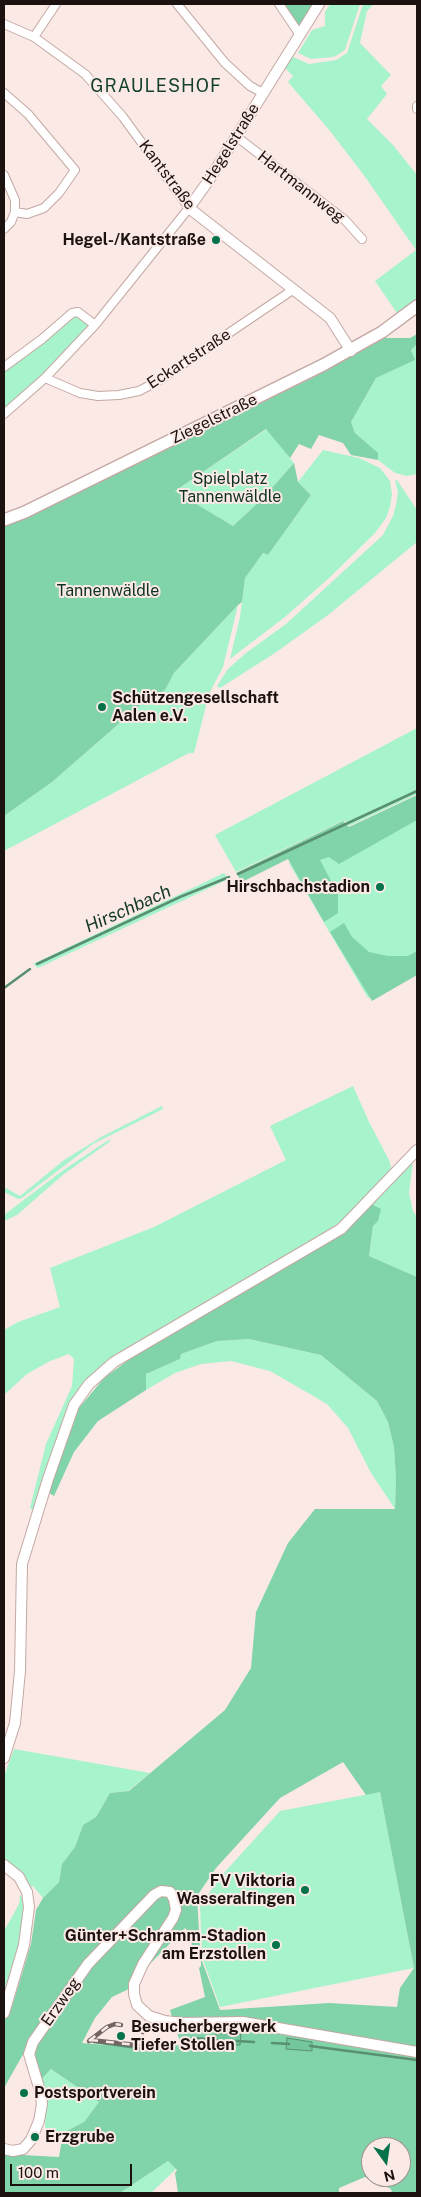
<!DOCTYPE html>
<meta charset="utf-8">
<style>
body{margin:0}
#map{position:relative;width:421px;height:2197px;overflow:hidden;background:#fbe9e6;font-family:"Public Sans",sans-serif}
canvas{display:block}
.frame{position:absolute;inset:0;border:5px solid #1c1210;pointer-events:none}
.north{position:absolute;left:361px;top:2137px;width:50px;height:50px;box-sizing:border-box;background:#fbe9e6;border:1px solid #a29390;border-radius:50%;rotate:166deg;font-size:14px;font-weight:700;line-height:20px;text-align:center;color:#1c1210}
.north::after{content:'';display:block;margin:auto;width:18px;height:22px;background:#04724b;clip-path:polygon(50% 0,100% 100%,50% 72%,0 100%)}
.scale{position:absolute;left:10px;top:2164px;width:122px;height:22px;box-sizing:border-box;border:2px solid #1c1210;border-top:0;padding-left:6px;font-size:15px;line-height:18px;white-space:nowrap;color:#1c1210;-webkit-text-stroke:4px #fbe9e6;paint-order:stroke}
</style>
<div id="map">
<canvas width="421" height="2197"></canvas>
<div class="frame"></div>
<div class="north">N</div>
<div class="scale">100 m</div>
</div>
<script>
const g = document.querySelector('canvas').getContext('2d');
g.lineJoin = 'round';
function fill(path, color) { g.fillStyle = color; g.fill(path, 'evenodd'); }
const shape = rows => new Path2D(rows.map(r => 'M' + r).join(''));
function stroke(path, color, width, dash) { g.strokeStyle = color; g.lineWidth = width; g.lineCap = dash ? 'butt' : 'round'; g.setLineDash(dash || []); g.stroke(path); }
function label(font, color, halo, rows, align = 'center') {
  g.font = font + ' "Public Sans",sans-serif'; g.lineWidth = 4; g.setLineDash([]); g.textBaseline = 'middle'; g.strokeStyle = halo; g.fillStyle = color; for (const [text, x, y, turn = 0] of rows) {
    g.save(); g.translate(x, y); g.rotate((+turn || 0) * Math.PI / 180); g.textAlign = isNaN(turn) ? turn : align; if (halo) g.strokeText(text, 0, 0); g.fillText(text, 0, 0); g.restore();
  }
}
fill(shape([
 [330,4,360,4,345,50,334,57,311,59,298,53,312,30,325,26,325,12],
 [363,4,374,4,367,11,360,43,391,75,381,86,387,94,367,119,393,145,417,175,417,298,397,313,375,281,416,250,363,174,330,131,288,82,293,76,284,67,291,56,309,64,336,60,347,53],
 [72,313,95,325,4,414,4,367],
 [417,344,417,474,407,476,395,473,378,460,377,453,355,433,351,422,376,378,414,360,411,350],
 [267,429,294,463,262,499,233,526,175,491],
 [323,450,359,458,380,468,390,481,392,494,390,507,386,518,375,533,328,579,285,617,230,659,240,617,245,578,263,553,268,555,311,495,298,482],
 [397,480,417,510,417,542,328,615,275,653,220,688,217,686,228,669,246,653,286,624,383,535,393,516,396,505,398,492,395,481],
 [238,605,223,667,209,694,194,753,189,753,4,851,4,816,52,782,145,701,165,690,174,673],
 [417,728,417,794,349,826,345,821,342,821,236,872,215,835],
 [417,803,417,970,368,998,289,863],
 [224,873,229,879,38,968,33,964],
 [353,1086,369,1122,389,1160,392,1170,341,1221,315,1240,246,1282,140,1340,97,1371,81,1385,63,1419,34,1511,30,1508,46,1444,72,1386,74,1359,69,1354,50,1361,27,1374,4,1395,4,1330,18,1322,60,1307,50,1268,154,1227,286,1160,270,1126],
 [162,1106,163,1109,93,1144,22,1198,18,1199,4,1192,4,1187,20,1196,64,1160,103,1136],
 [112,1140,64,1174,17,1215,4,1221,4,1215,62,1171,107,1141],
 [413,1161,409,1193,413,1211,417,1217,417,1277,369,1256,373,1226,378,1221,372,1204],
 [249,1339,321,1355,377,1401,388,1422,394,1447,396,1479,395,1509,371,1473,348,1428,327,1404,270,1371,231,1361,201,1364,175,1373,146,1390,146,1374,180,1359,181,1354,217,1341],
 [14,1749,150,1773,128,1791,110,1793,96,1817,83,1825,75,1847,62,1864,59,1882,43,1898,33,1886,30,1887,4,1861,4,1776],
 [380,1792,414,1968,220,2007,202,1957,200,1905,223,1874,280,1811],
 [20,1895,24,1900,25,1910,19,1948,4,1999,4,1931,19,1904],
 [51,2069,99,2102,84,2122,63,2133,45,2128,46,2101,39,2082],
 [168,2161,176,2169,151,2193,120,2193]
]), '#a7f3cb');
fill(shape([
 [284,4,314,4,300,27],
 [417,334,417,344,411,350,415,360,376,378,351,422,355,433,378,453,378,460,351,455,343,443,319,435,311,449,299,444,290,458,266,429,175,491,233,526,262,499,294,463,298,482,311,495,268,555,263,553,245,578,242,602,238,605,174,673,165,690,145,701,52,782,4,816,4,524,139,463,314,377,383,338,410,338],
 [417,795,417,820,339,864,329,857,320,860,338,894,338,913,324,922,288,859,242,882,236,873,343,821,349,827],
 [344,923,352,937,369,952,388,956,408,956,417,951,417,975,372,1001,330,932],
 [367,1202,381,1209,378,1221,373,1226,369,1256,417,1277,417,2193,392,2193,391,2189,365,2177,339,2188,339,2193,178,2193,175,2173,177,2170,168,2161,120,2193,4,2193,4,2154,59,2157,63,2133,84,2122,99,2102,51,2069,39,2082,26,2049,4,2088,4,2006,12,2007,31,1944,36,1910,43,1898,59,1882,62,1864,75,1847,83,1825,96,1817,110,1793,129,1791,225,1710,251,1668,256,1612,288,1543,315,1509,395,1509,396,1479,394,1447,388,1422,377,1401,321,1355,249,1339,217,1341,181,1354,180,1359,146,1374,146,1390,98,1421,74,1452,54,1496,48,1492,79,1408,104,1378,134,1356,343,1226],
 [343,1762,366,1795,380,1792,414,1968,400,1988,397,2007,329,2003,220,2010,202,1961,201,1961,201,1966,199,1968,205,1997,170,2010,181,2045,141,2048,82,2043,95,2018,112,1997,131,1988,150,1964,185,1928,188,1931,193,1949,200,1948,197,1896,216,1868,280,1798],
 [371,2147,401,2147,401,2177,371,2177]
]), '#81d3a9');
const water = shape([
 [216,2033,241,2034,240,2045,215,2044,216,2033],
 [287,2038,312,2042,312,2051,286,2049,287,2038]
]);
fill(water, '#74c69c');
stroke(water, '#5a9072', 1);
stroke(shape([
 [238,874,417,791],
 [37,964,180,897,229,877],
 [4,988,30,969],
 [183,2041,194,2038,217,2040],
 [237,2041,254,2042],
 [94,2042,145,2049,175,2043],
 [272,2043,289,2044],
 [310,2046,417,2060]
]), '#5a9072', 2.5);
const minor = shape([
 [177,4,225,63,250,86,263,93],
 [279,4,300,35],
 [4,24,34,37,85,74,123,117,189,208,95,325,45,378,4,414],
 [34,37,56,4],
 [4,93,28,114,75,170,59,193,44,208,27,214,15,212],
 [417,106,417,109],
 [237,137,345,220,362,239],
 [4,175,15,200,15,212,11,222,4,229],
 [4,367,42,339,72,313,78,312,95,325],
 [45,378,80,393,98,396,119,395,139,391,158,381,294,289]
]);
const tertiary = shape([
 [319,4,209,180,189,208,330,318,351,351],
 [4,1758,15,1723,20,1671,22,1564,48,1479,74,1405,89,1384,114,1362,341,1229,417,1150],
 [4,1865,19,1877,27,1892,29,1907,24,1945,4,2013],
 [4,2149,13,2151,23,2149,31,2140,39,2121,42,2104,40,2091,29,2054,33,2042,88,1964,154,1895,161,1891,170,1892,174,1899,176,1910,173,1918,143,1964,134,1984,134,1994,137,2005,149,2016,165,2021,182,2023,243,2022,417,2052]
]);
const secondary = shape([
 [4,520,25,512,323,365,382,332,417,306]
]);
stroke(minor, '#c4a8a3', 10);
stroke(tertiary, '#c4a8a3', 12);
stroke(secondary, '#c4a8a3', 14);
stroke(minor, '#fff', 8);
stroke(tertiary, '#fff', 10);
stroke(secondary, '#fff', 11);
const rail = shape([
 [139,2029,143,2032],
 [90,2040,136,2045,142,2042],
 [89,2041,107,2027,115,2024,121,2025]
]);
stroke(rail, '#716462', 4.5);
stroke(rail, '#fbe9e6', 2.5, [8]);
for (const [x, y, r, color] of [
 [216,240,5,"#04724b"],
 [102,707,5,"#04724b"],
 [380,887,5,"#04724b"],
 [305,1890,5,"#04724b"],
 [276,1945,5,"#04724b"],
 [121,2036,5,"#04724b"],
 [24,2093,5,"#04724b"],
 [35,2137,5,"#04724b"]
]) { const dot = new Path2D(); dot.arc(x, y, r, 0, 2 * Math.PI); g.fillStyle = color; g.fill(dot); stroke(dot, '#fbe9e6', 2); }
label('16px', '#1c1210', '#fbe9e6', [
 ["Hegelstraße",231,144,-58],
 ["Kantstraße",167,175,53],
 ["Hartmannweg",301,187,38],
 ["Eckartstraße",189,359,-33],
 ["Ziegelstraße",214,419,-26],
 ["Erzweg",61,2002,-55]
]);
label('bold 16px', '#1c1210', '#fbe9e6', [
 ["Hegel-/Kantstraße",206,240],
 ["Schützengesellschaft",112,698,"left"],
 ["Aalen e.V.",112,716,"left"],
 ["Hirschbachstadion",370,887],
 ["FV Viktoria",295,1881],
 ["Wasseralfingen",295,1899],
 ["Günter+Schramm-Stadion",266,1936],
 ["am Erzstollen",266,1954],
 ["Besucherbergwerk",131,2027,"left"],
 ["Tiefer Stollen",131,2045,"left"],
 ["Postsportverein",34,2093,"left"],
 ["Erzgrube",45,2137,"left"]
], 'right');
label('16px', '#0d3221', '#fbe9e6', [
 ["Spielplatz",230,479],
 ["Tannenwäldle",230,497],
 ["Tannenwäldle",108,591]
]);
g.letterSpacing = '1px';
label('18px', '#133f2b', '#fbe9e6', [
 ["GRAULESHOF",156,86]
]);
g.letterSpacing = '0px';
label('italic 18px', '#133726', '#fbe9e6', [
 ["Hirschbach",128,909,-24]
]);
</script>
